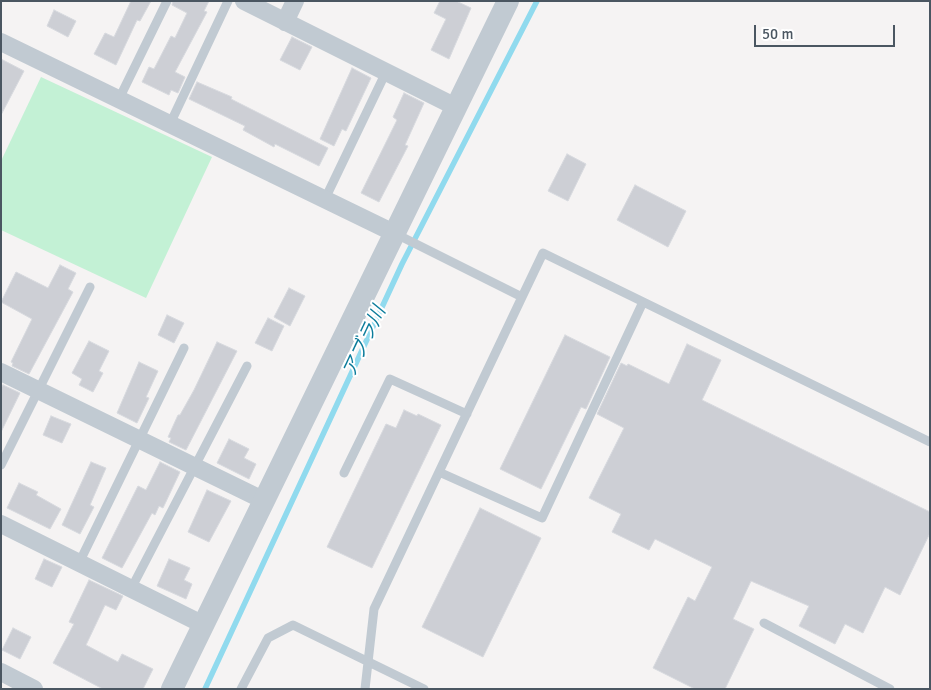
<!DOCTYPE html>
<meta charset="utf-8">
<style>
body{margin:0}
#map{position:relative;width:931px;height:690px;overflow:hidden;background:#f5f3f3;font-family:Signika,sans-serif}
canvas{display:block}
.frame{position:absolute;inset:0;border:2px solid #4a5661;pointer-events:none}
.scale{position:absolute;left:754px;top:25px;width:141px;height:22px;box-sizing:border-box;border:2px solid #4a5661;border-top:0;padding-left:6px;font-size:15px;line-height:18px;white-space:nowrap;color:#4a5661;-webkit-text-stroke:4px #fff;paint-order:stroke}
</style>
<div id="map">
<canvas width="931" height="690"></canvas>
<div class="frame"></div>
<div class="scale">50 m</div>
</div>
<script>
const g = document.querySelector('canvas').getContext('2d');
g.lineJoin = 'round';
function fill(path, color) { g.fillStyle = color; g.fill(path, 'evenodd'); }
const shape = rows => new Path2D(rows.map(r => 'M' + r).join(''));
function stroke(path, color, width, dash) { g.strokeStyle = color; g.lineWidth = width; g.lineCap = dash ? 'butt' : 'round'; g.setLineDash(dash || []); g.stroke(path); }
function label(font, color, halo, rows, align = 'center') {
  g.font = font + ' Signika,"Noto Sans JP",sans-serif'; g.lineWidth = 4; g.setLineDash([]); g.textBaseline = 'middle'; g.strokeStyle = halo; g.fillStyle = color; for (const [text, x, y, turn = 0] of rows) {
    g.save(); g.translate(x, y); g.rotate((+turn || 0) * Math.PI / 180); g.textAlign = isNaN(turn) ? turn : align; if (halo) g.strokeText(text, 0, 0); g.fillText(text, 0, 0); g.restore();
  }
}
fill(shape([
 [41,77,212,157,146,298,1,230,1,161]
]), '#c3f1d5');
stroke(shape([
 [205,689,402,264,537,1]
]), '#90daee', 5.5);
const building = shape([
 [131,1,151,1,140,21,137,20,116,65,94,54,105,33,114,37,131,1],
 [173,1,209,1,204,11,207,12,175,72,185,77,178,93,171,90,169,95,142,82,149,67,154,69,171,36,175,38,187,13,172,5,173,1],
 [440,1,456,1,471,8,449,59,431,50,446,19,434,13,440,1],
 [54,10,76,21,68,37,47,26,54,10],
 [292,37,312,47,300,70,280,60,292,37],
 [1,59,24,71,1,115,1,59],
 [352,68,371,78,346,131,342,129,334,146,320,139,352,68],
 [197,82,232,97,231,99,328,148,319,166,275,144,274,147,243,130,245,126,189,99,197,82],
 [404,93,424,103,405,145,408,146,379,202,361,193,397,120,393,117,404,93],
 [567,154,586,164,568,201,548,191,567,154],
 [635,185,686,211,668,247,617,220,635,185],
 [60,265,76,273,68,289,73,292,29,374,12,366,13,363,11,362,32,319,1,302,16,272,48,288,60,265],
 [289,288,305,296,290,326,274,317,289,288],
 [167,315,184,323,174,343,158,335,167,315],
 [268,318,284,326,272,351,255,343,268,318],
 [565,335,610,357,586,409,581,407,541,489,500,469,565,335],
 [89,341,109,351,99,371,103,373,93,392,79,385,82,379,72,373,89,341],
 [217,342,237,351,186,450,169,442,171,438,168,437,178,415,180,415,194,390,217,342],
 [687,344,721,360,702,400,930,512,930,533,900,595,885,587,863,633,845,624,835,644,799,626,809,606,751,581,733,619,754,629,725,689,695,689,653,668,688,597,695,601,712,567,655,539,649,550,612,532,621,514,589,498,624,428,597,414,621,363,627,366,628,364,669,384,687,344],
 [139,362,158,371,146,397,149,398,137,423,117,413,139,362],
 [3,385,20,393,1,432,1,388,3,385],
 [404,410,417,416,418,414,441,425,372,568,327,547,386,424,396,428,404,410],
 [51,416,71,424,62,443,43,435,51,416],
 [229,439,249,449,244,458,256,464,249,479,217,463,229,439],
 [91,462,106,468,90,505,94,507,80,534,62,525,91,462],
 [160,462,180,472,163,508,159,506,155,515,152,513,122,568,102,558,138,486,146,490,160,462],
 [19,483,38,492,36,495,61,509,50,529,7,508,19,483],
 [207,490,231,501,209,542,188,532,207,490],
 [480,508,541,538,483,657,422,627,480,508],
 [44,559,62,567,52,587,35,579,44,559],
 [169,559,190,568,184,580,192,584,186,599,157,586,169,559],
 [89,580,123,596,116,610,105,605,86,645,118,662,122,654,153,669,143,689,103,689,53,663,74,624,69,622,89,580],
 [13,628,31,637,20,659,2,650,13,628]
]);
fill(building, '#cdcfd5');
stroke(building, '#d7d9de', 1);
stroke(shape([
 [119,99,167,1],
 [170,124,228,1],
 [325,199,386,72],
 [394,233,522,297,543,253,930,442],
 [1,465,90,287],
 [439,472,542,518,643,302],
 [344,473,390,379,467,414],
 [79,563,184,348],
 [131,589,247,366],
 [764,623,890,689],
 [241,689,268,638,293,625,424,689],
 [365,689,374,609,522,297]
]), '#c1cad2', 9);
stroke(shape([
 [244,1,456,107],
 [285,22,295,1],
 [1,42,394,233],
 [1,372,263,500],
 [1,524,202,624],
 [1,672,34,689]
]), '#c1cad2', 18);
stroke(shape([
 [172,689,508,1]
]), '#c1cad2', 22);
label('italic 19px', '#0c7c9b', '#fff', [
 ["アブラ川",365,342,-65]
]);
</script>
